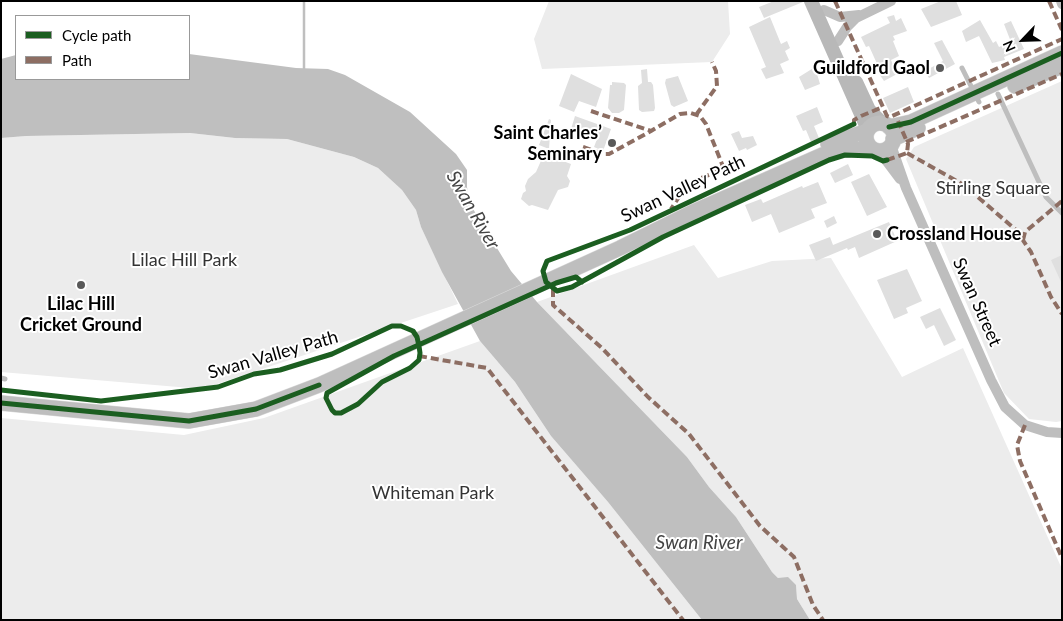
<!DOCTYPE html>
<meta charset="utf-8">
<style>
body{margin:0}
#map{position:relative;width:1063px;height:621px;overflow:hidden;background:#fff;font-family:Lato,sans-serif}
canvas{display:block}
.frame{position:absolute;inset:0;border:2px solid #000;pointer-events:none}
.legend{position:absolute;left:15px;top:15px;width:175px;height:65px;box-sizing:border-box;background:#fff;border:1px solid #999;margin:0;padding:6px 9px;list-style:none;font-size:15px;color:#000}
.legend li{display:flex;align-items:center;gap:10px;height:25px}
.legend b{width:25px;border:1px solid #999}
.north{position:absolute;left:998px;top:15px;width:50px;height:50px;-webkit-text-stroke:4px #fff;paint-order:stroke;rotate:246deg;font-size:14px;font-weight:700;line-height:20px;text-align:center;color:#000}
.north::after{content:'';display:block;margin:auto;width:18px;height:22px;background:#000;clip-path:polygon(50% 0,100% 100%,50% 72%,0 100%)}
</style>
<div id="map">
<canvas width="1063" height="621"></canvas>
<div class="frame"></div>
<ul class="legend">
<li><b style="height:6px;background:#1b5e20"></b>Cycle path</li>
<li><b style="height:6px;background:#8d6e63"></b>Path</li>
</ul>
<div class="north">N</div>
</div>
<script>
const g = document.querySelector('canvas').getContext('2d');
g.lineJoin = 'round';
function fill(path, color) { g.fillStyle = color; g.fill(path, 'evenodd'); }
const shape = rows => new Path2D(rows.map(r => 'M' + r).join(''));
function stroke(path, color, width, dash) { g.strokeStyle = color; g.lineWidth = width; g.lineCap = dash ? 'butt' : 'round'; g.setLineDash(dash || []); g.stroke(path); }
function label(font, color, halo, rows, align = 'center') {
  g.font = font + ' Lato,sans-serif'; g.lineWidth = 4; g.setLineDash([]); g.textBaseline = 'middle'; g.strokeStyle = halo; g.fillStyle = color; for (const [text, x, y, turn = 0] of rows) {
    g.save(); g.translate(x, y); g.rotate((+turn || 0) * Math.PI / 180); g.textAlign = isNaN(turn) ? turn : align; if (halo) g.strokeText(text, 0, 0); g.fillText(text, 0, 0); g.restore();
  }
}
fill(shape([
 [549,1,728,1,730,34,712,62,542,69,534,39],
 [1062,81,1062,421,1056,422,1029,419,1004,393,906,159,914,147],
 [190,133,235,138,287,139,354,157,378,168,402,190,416,210,421,227,458,304,202,389,1,372,1,138,26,136],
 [694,245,718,278,772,261,831,258,902,377,963,348,1062,569,1062,620,810,620,797,599,796,585,778,578,772,572,736,517,709,487,687,457,537,302],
 [480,341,515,382,551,436,608,502,702,620,1,620,1,418,184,435,264,418]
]), '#ececec');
fill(shape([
 [189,54,296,68,328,69,345,75,410,112,456,154,467,170,467,187,470,204,511,271,537,302,687,457,709,487,736,517,772,572,778,578,788,577,796,585,797,599,810,620,702,620,608,502,551,436,515,382,480,341,442,272,421,227,416,210,402,190,378,168,354,157,287,139,235,138,190,133,26,136,1,138,1,59,16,55,16,79,189,79]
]), '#bfbfbf');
stroke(shape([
 [304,70,304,1]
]), '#bfbfbf', 2.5);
fill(shape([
 [774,1,802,1,803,2,764,18,759,7],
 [941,1,956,1,962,15,931,27,921,9],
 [894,15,896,21,901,18,907,31,893,36,895,40,893,41,899,56,891,60,897,74,884,81,875,68,878,66,869,46,866,47,861,37,890,23,887,17],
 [770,17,781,44,787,41,790,48,785,51,789,60,780,64,784,73,766,79,761,69,766,67,749,27],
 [980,20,993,43,996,41,999,47,1011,42,1004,24,1011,21,1024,49,1004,57,1005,60,992,63,979,36,966,42,962,31],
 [942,40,955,64,929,78,925,71,943,61,934,43],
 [815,67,820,84,805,90,799,77],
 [647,69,648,82,651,82,653,85,655,108,654,111,642,112,639,110,638,86,642,83,641,70],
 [571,74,602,89,596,107,579,101,574,112,559,106],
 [678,76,688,101,674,107,671,105,665,83,666,79],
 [612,82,624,83,626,85,624,110,619,113,612,113,608,108,610,85,612,85],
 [908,87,914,102,890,113,883,98],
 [817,107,823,122,814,126,819,138,811,142,806,130,803,131,796,116],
 [575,116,611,129,603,151,594,147,597,139,571,129],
 [549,119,551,120,549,149,539,145],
 [739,131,742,138,753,136,757,145,747,150,746,148,739,151,731,134],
 [544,154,571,164,567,176,570,181,568,187,558,190,548,210,532,205,529,206,521,199,523,193,526,191,525,186,528,179,536,172],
 [848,164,853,175,835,183,830,173],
 [869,174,887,207,867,216,851,182],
 [818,182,827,203,811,209,815,218,779,233,771,214,752,222,745,205,761,199,763,203,802,186,803,188],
 [834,216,837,223,827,228,824,221],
 [889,222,897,241,859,258,855,247,848,250,847,248,816,261,809,245,830,237,833,245],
 [1062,255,1062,284,1051,260],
 [907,269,922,301,906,308,908,313,894,319,877,280],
 [940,308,956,340,944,346,934,325,926,329,920,317]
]), '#dfdfdf');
const primary = shape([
 [1015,86,1062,66],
 '866 137a14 14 0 1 1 28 0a14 14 0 1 1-28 0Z',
 [889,127,911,122,1062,53],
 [893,139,918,128],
 [828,144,867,131],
 [1,403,189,421,256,409,319,385,620,248,695,211,822,155,840,150,872,149]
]);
stroke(primary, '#dbdbdb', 16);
stroke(shape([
 [962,68,979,102],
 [998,94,1046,197,1062,213],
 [1,378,5,379]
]), '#bebebe', 5);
stroke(shape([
 [1061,1,1062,4],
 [824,10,840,17,859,15],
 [838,41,847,27,856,18,891,1],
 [891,145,906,188,991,380,1005,407,1025,425,1047,432,1062,433],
 [879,151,900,179]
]), '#bebebe', 10);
stroke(shape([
 [811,1,868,130],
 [856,82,869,110,883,124]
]), '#b8b8b8', 14);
stroke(primary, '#bebebe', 15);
stroke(shape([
 [835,1,887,116,890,117,1062,39],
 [1049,1,1062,30],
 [591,111,651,131,680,114,691,113,700,116,706,124,724,169,696,180,679,197,671,209],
 [696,115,717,86,716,71,712,62],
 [854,124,854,120,861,116,883,107],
 [906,142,1062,74],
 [583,147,603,154,609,154,651,131],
 [907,153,964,185,1016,230,1031,252,1051,297,1062,314],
 [887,160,907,153,908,144,898,121],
 [1023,240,1025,232,1062,201],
 [553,289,553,305,602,348,648,397,689,434,760,526,794,557,813,605,823,620],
 [419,356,487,368,683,620],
 [1025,425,1017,445,1020,461,1062,558]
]), '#8d6e63', 4, [8, 4]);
stroke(shape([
 [854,124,630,230,547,261,543,271,546,282,557,291,572,287,663,237,829,160,845,155,872,156,883,161,887,160],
 [889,127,911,122,1062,53],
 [1,390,101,401,218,387,254,374,280,370,332,354,392,326,401,326,413,331,417,337,419,346,420,353,419,360,410,368,382,382,358,404,341,413,335,413,332,410,326,398,327,393,394,356,556,283,576,277,582,282],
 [1,403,189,421,256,409,319,385]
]), '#1b5e20', 5);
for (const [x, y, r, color] of [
 [940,68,5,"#595959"],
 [612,143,5,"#595959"],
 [877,234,5,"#595959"],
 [81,285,5,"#595959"]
]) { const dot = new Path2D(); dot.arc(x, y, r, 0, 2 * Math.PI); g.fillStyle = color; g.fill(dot); stroke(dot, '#fff', 2); }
label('bold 18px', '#000', '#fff', [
 ["Guildford Gaol",930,68],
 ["Saint Charles’",602,133],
 ["Seminary",602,154],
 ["Crossland House",887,234,"left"],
 ["Lilac Hill",81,304,"center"],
 ["Cricket Ground",81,325,"center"]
], 'right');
label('18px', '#333', '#fff', [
 ["Stirling Square",993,188],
 ["Lilac Hill Park",184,260],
 ["Whiteman Park",433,493]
]);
label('18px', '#000', '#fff', [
 ["Swan Valley Path",683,189,-25],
 ["Swan Street",977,302,66],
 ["Swan Valley Path",273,355,-16]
]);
label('italic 19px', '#444', '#fff', [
 ["Swan River",473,210,60],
 ["Swan River",699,543]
]);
</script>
